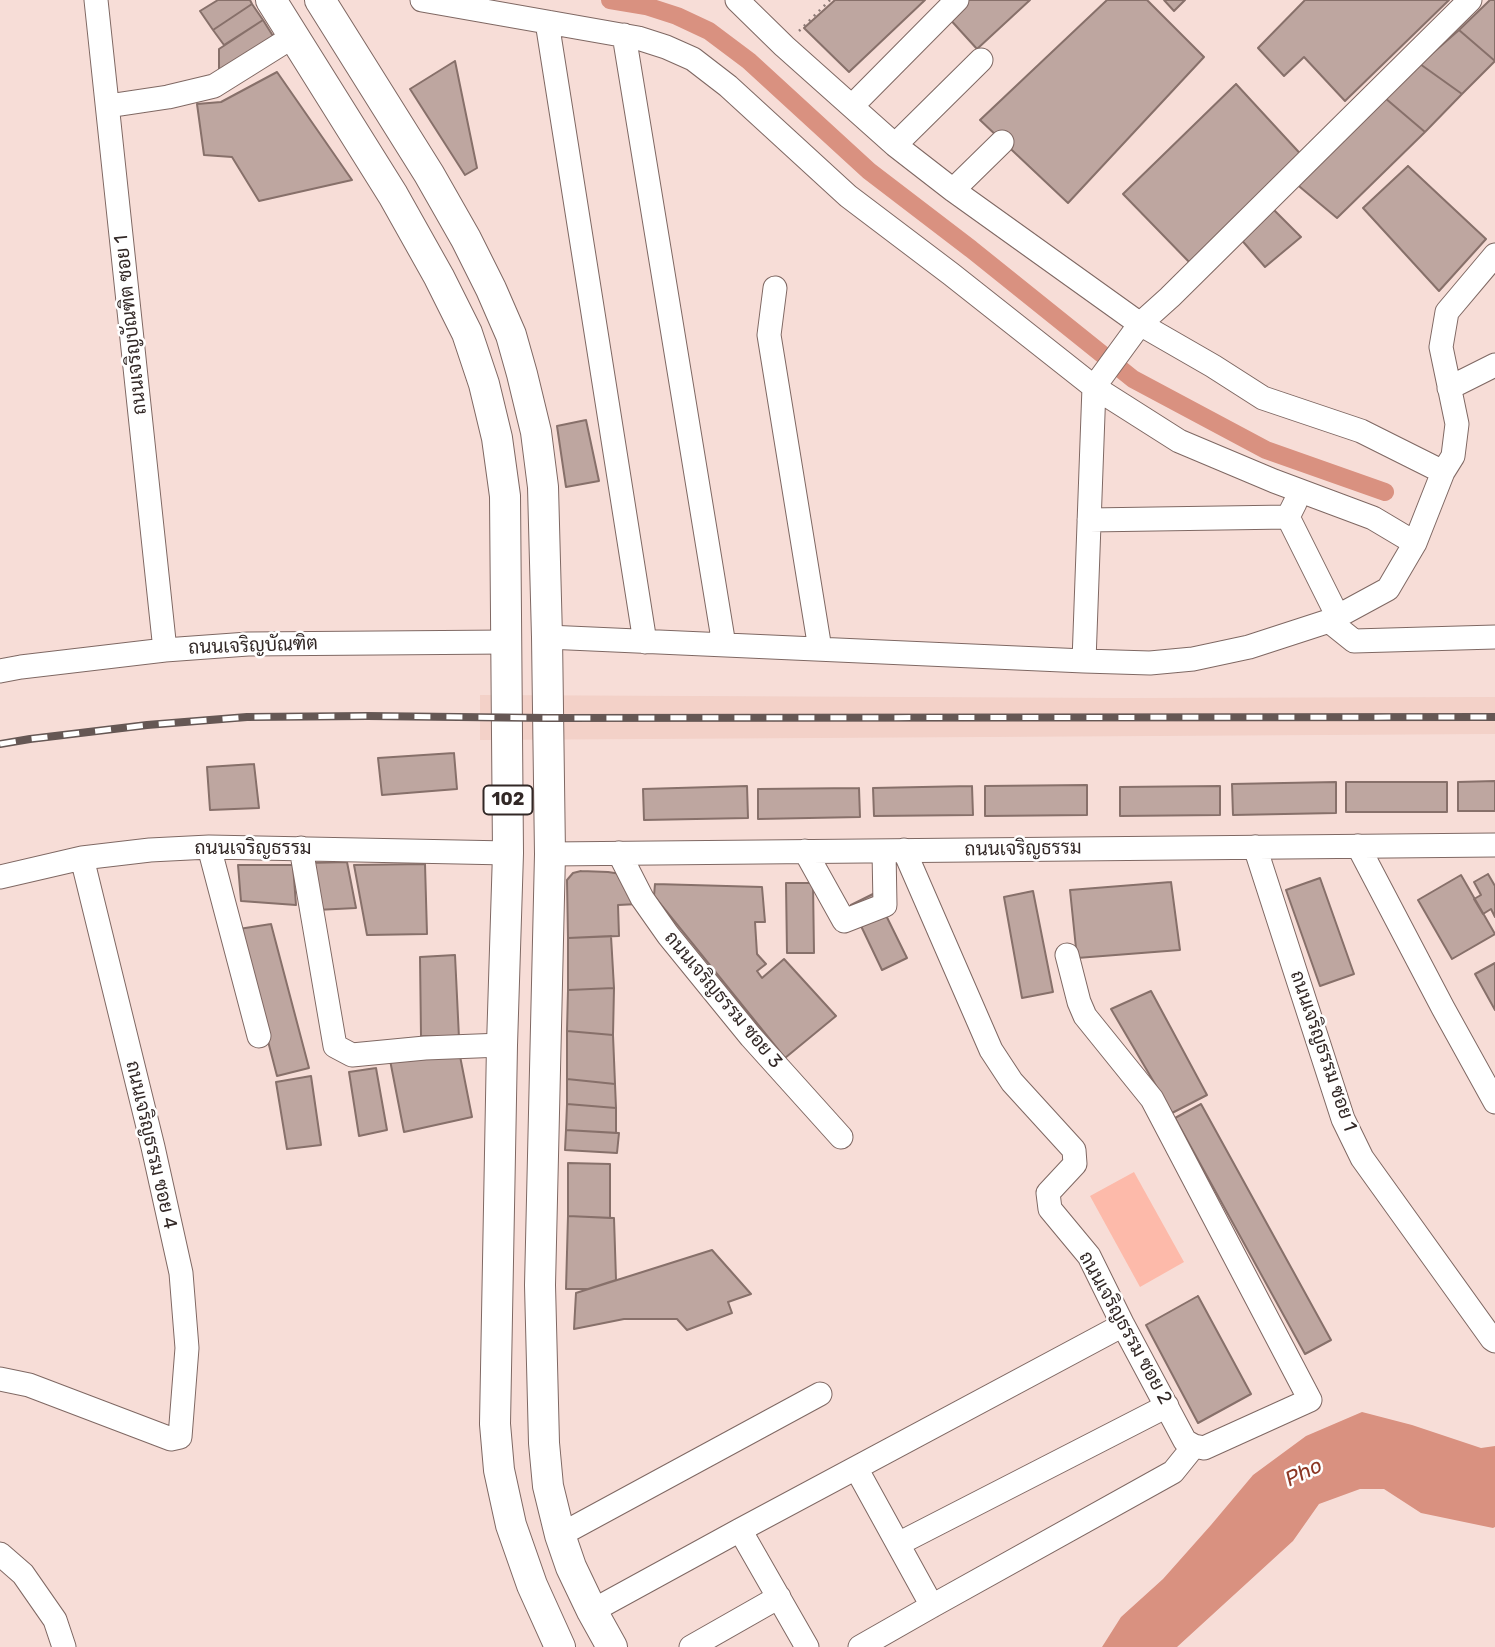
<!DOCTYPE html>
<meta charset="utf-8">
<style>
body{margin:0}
canvas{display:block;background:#f7ddd7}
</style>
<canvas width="1495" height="1647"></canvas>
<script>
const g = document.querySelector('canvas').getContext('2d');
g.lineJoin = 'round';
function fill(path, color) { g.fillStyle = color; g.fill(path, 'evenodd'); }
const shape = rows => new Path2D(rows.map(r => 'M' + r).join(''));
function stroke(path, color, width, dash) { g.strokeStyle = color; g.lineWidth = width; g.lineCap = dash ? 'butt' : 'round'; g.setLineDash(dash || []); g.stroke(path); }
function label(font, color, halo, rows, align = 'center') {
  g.font = font + ' Rubik,Sarabun,sans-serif'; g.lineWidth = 5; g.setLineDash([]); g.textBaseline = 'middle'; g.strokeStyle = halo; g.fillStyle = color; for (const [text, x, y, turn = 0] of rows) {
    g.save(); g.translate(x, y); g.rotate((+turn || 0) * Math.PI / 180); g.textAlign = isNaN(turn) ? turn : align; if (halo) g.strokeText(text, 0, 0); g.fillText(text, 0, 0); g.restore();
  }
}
fill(shape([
 [480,695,1127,698,1495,697,1495,734,480,740]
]), '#f3d1c8');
fill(shape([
 [1134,1172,1184,1262,1140,1287,1090,1196]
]), '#fdbaaa');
fill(shape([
 [1362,1412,1412,1425,1481,1448,1495,1446,1495,1527,1493,1528,1421,1513,1384,1489,1360,1489,1319,1504,1293,1541,1177,1647,1102,1647,1121,1617,1163,1579,1211,1525,1253,1475,1306,1436]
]), '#d99180');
stroke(shape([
 [610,0,646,6,677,16,709,31,749,61,869,171,971,249,1133,379,1266,450,1385,492]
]), '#d99180', 18);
const building = shape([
 [218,0,250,0,252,4,213,30,200,11,218,0],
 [835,0,925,0,849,72,804,28,835,0],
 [962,0,1030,0,977,49,947,16,962,0],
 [1107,0,1147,0,1204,57,1068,203,980,120,1107,0],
 [1164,0,1185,0,1174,11,1164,0],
 [1305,0,1449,0,1345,101,1304,57,1284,76,1258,48,1305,0],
 [1490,0,1495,0,1495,61,1459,30,1490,0],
 [252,4,263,20,224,45,213,30,252,4],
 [263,20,273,36,219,72,219,49,263,20],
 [1459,30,1495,61,1462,94,1420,64,1459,30],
 [455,61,477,168,465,175,410,89,455,61],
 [1420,64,1462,94,1425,132,1385,98,1420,64],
 [277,72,352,180,259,201,232,157,204,155,197,104,221,102,277,72],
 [1236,84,1307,161,1193,266,1123,194,1236,84],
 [1385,98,1425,132,1337,218,1294,182,1385,98],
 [1408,166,1486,239,1439,291,1363,208,1408,166],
 [1271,207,1301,237,1265,267,1239,237,1271,207],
 [586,420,599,481,566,487,557,426,586,420],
 [454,753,457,789,382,795,378,758,454,753],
 [254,764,259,808,210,810,207,767,254,764],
 [1495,781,1495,811,1458,811,1458,782,1495,781],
 [1336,782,1336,813,1233,815,1232,784,1336,782],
 [1346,782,1447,782,1447,812,1346,812,1346,782],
 [1087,785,1087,815,985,816,985,786,1087,785],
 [747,786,748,818,644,820,643,789,747,786],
 [972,786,973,815,874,816,873,788,972,786],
 [1220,786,1220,815,1120,816,1120,787,1220,786],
 [859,788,860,817,758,819,758,789,859,788],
 [347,862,356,908,316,910,307,863,347,862],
 [425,864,427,934,367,935,354,865,425,864],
 [238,865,293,865,296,905,241,901,238,865],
 [581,871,608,872,621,874,638,904,618,905,619,936,568,938,567,880,573,873,581,871],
 [1488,874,1495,886,1495,917,1491,909,1483,914,1474,899,1481,895,1474,882,1488,874],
 [1461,875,1495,934,1452,959,1418,900,1461,875],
 [1320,878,1354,974,1320,986,1286,890,1320,878],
 [1171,882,1180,950,1077,958,1070,890,1171,882],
 [786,883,813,883,814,953,787,953,786,883],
 [655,884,762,887,765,922,755,922,757,954,766,964,757,971,762,978,784,959,836,1016,785,1058,654,896,655,884],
 [1033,891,1053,992,1022,998,1004,897,1033,891],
 [875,893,907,958,882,970,851,905,875,893],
 [271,924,309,1068,277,1076,239,929,271,924],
 [611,936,614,988,568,990,568,938,611,936],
 [455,955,459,1038,421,1036,420,957,455,955],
 [1495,963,1495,1010,1475,974,1495,963],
 [614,988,613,1035,567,1031,568,990,614,988],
 [1151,991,1207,1095,1172,1113,1111,1009,1151,991],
 [567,1031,613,1035,615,1084,567,1079,567,1031],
 [459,1051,472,1117,404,1132,390,1060,459,1051],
 [376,1068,387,1130,359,1136,349,1072,376,1068],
 [311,1076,321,1145,287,1149,276,1082,311,1076],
 [567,1079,615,1084,616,1108,567,1104,567,1079],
 [567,1104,616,1108,616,1133,566,1130,567,1104],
 [1201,1104,1331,1340,1305,1354,1175,1118,1201,1104],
 [566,1130,619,1133,617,1153,565,1150,566,1130],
 [568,1163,610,1164,610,1218,568,1216,568,1163],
 [568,1216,614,1218,616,1280,588,1289,566,1289,568,1216],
 [712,1250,751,1294,728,1302,732,1313,687,1330,677,1319,624,1319,574,1329,576,1293,712,1250],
 [1198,1296,1251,1394,1198,1423,1146,1325,1198,1296]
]);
fill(building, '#bea6a0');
stroke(building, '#87706a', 2);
const minor = shape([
 [96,0,165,650],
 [422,0,638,38,666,47,693,59,728,86,848,196,951,274,1094,387,1179,441,1274,481,1373,518,1415,543],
 [737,0,784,46,895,145,953,190,1140,324,1213,366,1263,398,1361,431,1443,472],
 [547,22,645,642],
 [624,35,724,645],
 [108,106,168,97,214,86,294,36],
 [852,106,957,0],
 [895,145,981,60],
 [953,190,1002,142],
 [775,288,769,335,820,649],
 [1449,388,1495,365],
 [1295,503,1288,517,1338,617],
 [1089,520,1288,517],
 [1329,621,1354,641,1495,637],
 [547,637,1084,661,1150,663,1193,659,1249,647,1329,621,1388,589,1415,543,1443,472,1453,456,1457,424,1441,347,1447,312,1495,255],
 [1084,661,1094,387,1140,324,1170,297,1470,0],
 [0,671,21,667,165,650,248,644,507,642],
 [1358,846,1443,1008,1495,1102],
 [209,847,259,1036],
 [1255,847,1343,1119,1362,1158,1492,1339,1495,1341],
 [301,848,335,1046,352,1055,425,1048,502,1045],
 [904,850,991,1050,1012,1082,1074,1150,1075,1164,1048,1193,1050,1209,1089,1256,1123,1325,1185,1441,1194,1446,1204,1448,1310,1400,1152,1099,1085,1016,1079,1002,1067,955],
 [805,851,844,921,885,905,884,851],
 [619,853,642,898,668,935,751,1037,841,1137],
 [550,854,1495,845],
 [0,877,82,858,150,850,209,847,508,853],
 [0,1379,29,1385,171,1439,180,1437,187,1348,181,1273,153,1147,82,858],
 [856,1468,932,1606],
 [740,1530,807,1647],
 [560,1535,820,1394],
 [898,1544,1167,1406],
 [0,1554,23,1574,55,1620,64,1647],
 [592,1611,740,1530,1123,1325],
 [691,1647,779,1597],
 [860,1647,932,1606,1173,1472,1194,1446]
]);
const major = shape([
 [271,0,393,195,439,277,467,333,484,384,497,438,505,496,508,853,502,1045,495,1424,499,1470,511,1525,532,1585,560,1647],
 [320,0,429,174,466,239,491,289,511,335,522,374,536,432,543,487,547,637,550,854,540,1285,544,1443,548,1486,560,1535,571,1567,592,1611,612,1647]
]);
stroke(minor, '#7f6863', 25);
stroke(major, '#7f6863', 32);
stroke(shape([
 [799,31,830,0]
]), '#8f7d79', 2.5, [2, 5]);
stroke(minor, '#fff', 23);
stroke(major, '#fff', 30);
const rail = shape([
 [0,744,30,739,147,725,247,717,367,716,549,718,1495,717]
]);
stroke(rail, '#655754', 8);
stroke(rail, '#fff', 5, [16]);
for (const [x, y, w] of [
 [508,800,49]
]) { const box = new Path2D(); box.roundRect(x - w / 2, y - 14.5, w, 29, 5); g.fillStyle = '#fff'; g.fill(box); stroke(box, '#322826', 2); }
label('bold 18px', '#322826', null, [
 ["102",508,800]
]);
label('19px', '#322826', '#fff', [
 ["ถนนเจริญบัณฑิต ซอย 1",131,325,-96],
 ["ถนนเจริญบัณฑิต",253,646,-2],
 ["ถนนเจริญธรรม",253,849],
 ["ถนนเจริญธรรม",1023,849,-1],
 ["ถนนเจริญธรรม ซอย 3",723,1000,50],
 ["ถนนเจริญธรรม ซอย 1",1323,1051,71],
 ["ถนนเจริญธรรม ซอย 4",151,1145,77],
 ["ถนนเจริญธรรม ซอย 2",1125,1328,61]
]);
label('italic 21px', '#8c3724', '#fff', [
 ["Pho",1304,1473,-26]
]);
</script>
